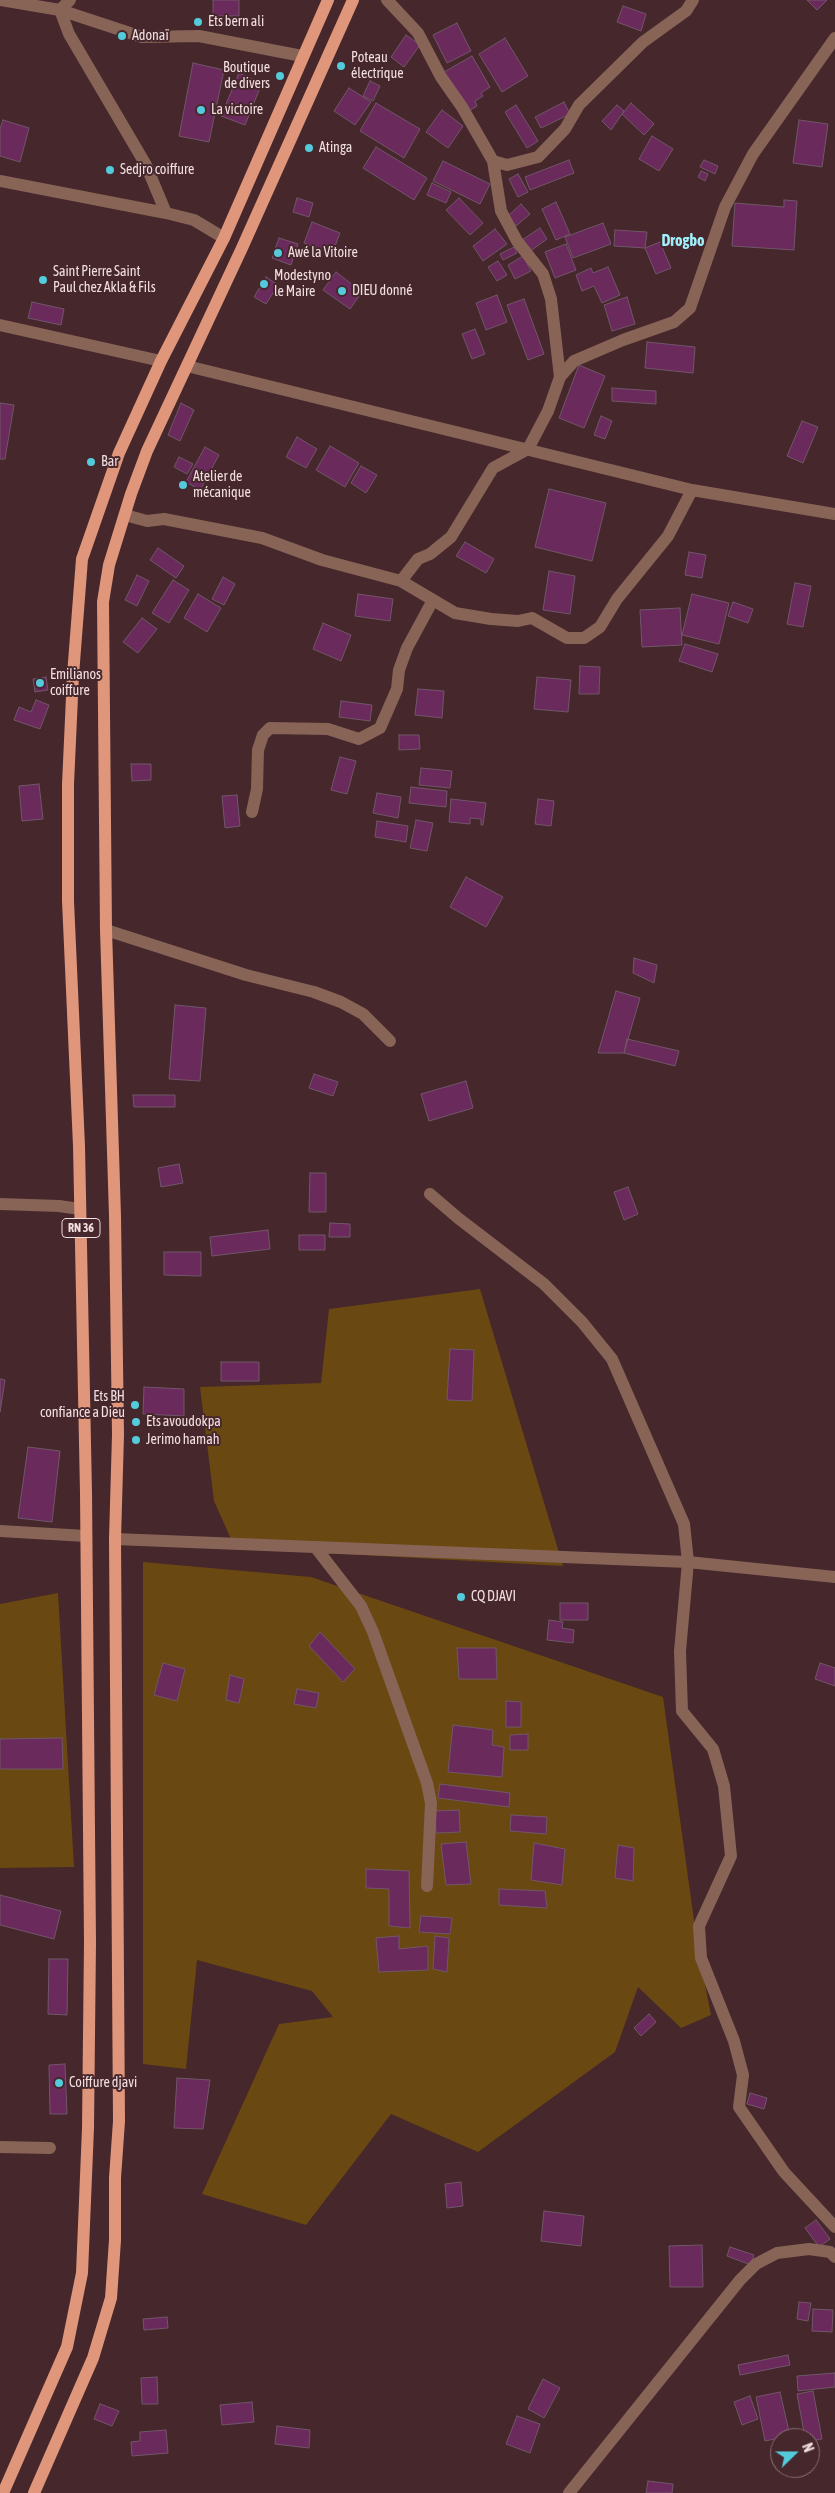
<!DOCTYPE html>
<meta charset="utf-8">
<style>
body{margin:0}
#map{position:relative;width:835px;height:2493px;overflow:hidden;background:#45272c;font-family:"Asap Condensed",sans-serif}
canvas{display:block}
.north{position:absolute;left:770px;top:2428px;width:50px;height:50px;box-sizing:border-box;background:#45272c;border:1px solid #8a7074;border-radius:50%;rotate:68deg;font-size:14px;font-weight:700;line-height:20px;text-align:center;color:#f2dee0}
.north::after{content:'';display:block;margin:auto;width:18px;height:22px;background:#53cbdb;clip-path:polygon(50% 0,100% 100%,50% 72%,0 100%)}
</style>
<div id="map">
<canvas width="835" height="2493"></canvas>
<div class="north">N</div>
</div>
<script>
const g = document.querySelector('canvas').getContext('2d');
g.lineJoin = 'round';
function fill(path, color) { g.fillStyle = color; g.fill(path, 'evenodd'); }
const shape = rows => new Path2D(rows.map(r => 'M' + r).join(''));
function stroke(path, color, width, dash) { g.strokeStyle = color; g.lineWidth = width; g.lineCap = dash ? 'butt' : 'round'; g.setLineDash(dash || []); g.stroke(path); }
function label(font, color, halo, rows, align = 'center') {
  g.font = font + ' "Asap Condensed",sans-serif'; g.lineWidth = 4; g.setLineDash([]); g.textBaseline = 'middle'; g.strokeStyle = halo; g.fillStyle = color; for (const [text, x, y, turn = 0] of rows) {
    g.save(); g.translate(x, y); g.rotate((+turn || 0) * Math.PI / 180); g.textAlign = isNaN(turn) ? turn : align; if (halo) g.strokeText(text, 0, 0); g.fillText(text, 0, 0); g.restore();
  }
}
fill(shape([
 [480,1289,563,1566,235,1548,214,1501,200,1387,321,1383,329,1309],
 [143,1562,311,1577,663,1697,698,1949,711,2015,681,2028,638,1987,615,2052,478,2152,391,2114,306,2225,202,2194,279,2024,333,2017,312,1991,197,1960,186,2069,143,2064],
 [58,1593,74,1867,0,1868,0,1604]
]), '#6a4811');
const building = shape([
 [213,0,239,0,239,16,213,16,213,0],
 [807,0,827,0,817,10,807,0],
 [623,6,646,14,641,31,617,22,623,6],
 [457,23,471,51,447,63,433,35,457,23],
 [406,35,420,45,404,67,391,57,406,35],
 [505,38,528,76,502,92,479,54,505,38],
 [472,56,490,87,481,93,483,96,475,101,477,106,467,112,444,72,472,56],
 [193,63,224,70,209,142,179,136,193,63],
 [239,73,262,83,245,125,221,116,239,73],
 [370,81,380,86,373,101,363,96,370,81],
 [349,88,371,102,355,125,334,111,349,88],
 [564,102,570,114,541,128,535,117,564,102],
 [376,103,420,129,404,158,360,131,376,103],
 [631,103,654,124,644,135,622,114,631,103],
 [516,105,538,141,527,148,505,112,516,105],
 [617,105,624,111,611,130,602,121,617,105],
 [442,110,463,126,448,148,426,132,442,110],
 [3,120,29,128,20,162,0,156,0,129,3,120],
 [799,120,828,124,822,167,793,163,799,120],
 [652,136,673,149,659,171,639,159,652,136],
 [376,147,427,178,414,200,363,168,376,147],
 [569,160,574,173,530,190,525,177,569,160],
 [704,160,718,166,715,174,700,167,704,160],
 [443,161,490,184,480,204,433,181,443,161],
 [701,171,708,174,705,181,698,177,701,171],
 [518,174,528,192,518,197,509,179,518,174],
 [432,183,451,192,446,203,427,195,432,183],
 [297,198,313,203,309,217,293,212,297,198],
 [459,198,483,223,470,235,446,210,459,198],
 [784,200,797,201,794,250,732,246,735,203,784,207,784,200],
 [556,202,570,234,556,240,542,209,556,202],
 [521,204,530,214,516,226,508,216,521,204],
 [312,222,340,233,332,254,304,243,312,222],
 [603,223,611,244,573,258,565,237,603,223],
 [540,228,547,239,529,252,522,240,540,228],
 [495,229,507,244,483,261,473,246,495,229],
 [615,230,647,232,645,248,614,246,615,230],
 [279,238,298,244,291,265,272,258,279,238],
 [660,242,671,268,656,274,645,248,660,242],
 [566,244,576,270,555,278,545,252,566,244],
 [514,247,517,253,503,260,500,254,514,247],
 [523,256,531,271,515,279,508,265,523,256],
 [498,261,507,275,497,281,488,267,498,261],
 [608,267,620,295,602,303,594,286,582,291,576,275,591,268,593,273,608,267],
 [336,272,362,292,350,309,323,290,336,272],
 [266,277,278,285,266,304,254,297,266,277],
 [497,295,507,322,486,330,476,303,497,295],
 [627,297,635,324,612,331,604,305,627,297],
 [524,299,544,354,528,360,507,305,524,299],
 [32,302,64,309,61,325,28,318,32,302],
 [475,329,485,354,472,359,462,334,475,329],
 [647,342,695,347,693,373,645,368,647,342],
 [579,365,605,376,584,428,559,418,579,365],
 [612,388,656,391,656,404,612,401,612,388],
 [0,403,14,405,5,459,0,459,0,403],
 [181,403,194,410,180,441,168,435,181,403],
 [601,416,612,421,605,439,594,435,601,416],
 [802,421,818,427,803,463,787,456,802,421],
 [297,437,317,449,306,468,286,457,297,437],
 [330,446,359,463,345,487,316,470,330,446],
 [205,447,219,455,200,490,186,482,205,447],
 [179,457,193,464,187,474,174,467,179,457],
 [361,466,377,475,366,493,351,483,361,466],
 [549,489,606,503,592,561,535,547,549,489],
 [465,542,494,559,486,573,456,556,465,542],
 [158,548,184,566,176,578,150,560,158,548],
 [689,552,706,555,702,578,685,575,689,552],
 [549,571,575,576,570,614,543,610,549,571],
 [137,575,149,581,137,606,125,600,137,575],
 [223,577,235,584,224,605,212,599,223,577],
 [173,580,189,590,169,623,152,613,173,580],
 [795,583,811,586,803,627,787,624,795,583],
 [198,594,221,608,207,632,184,618,198,594],
 [358,594,393,599,390,621,355,616,358,594],
 [692,594,729,603,719,644,682,635,692,594],
 [733,602,753,609,748,623,728,616,733,602],
 [680,608,682,645,642,647,640,610,680,608],
 [142,618,157,629,138,653,123,642,142,618],
 [323,623,351,635,341,661,313,649,323,623],
 [685,644,718,654,712,672,679,661,685,644],
 [580,666,600,667,599,694,579,694,580,666],
 [46,677,48,690,35,692,33,679,46,677],
 [537,677,571,680,568,712,534,709,537,677],
 [418,689,444,691,442,718,415,715,418,689],
 [36,700,49,705,40,729,14,720,19,707,31,712,36,700],
 [341,701,372,705,370,721,339,717,341,701],
 [399,735,419,735,420,749,399,750,399,735],
 [340,757,356,761,347,794,331,790,340,757],
 [131,764,151,764,151,780,132,781,131,764],
 [421,768,452,771,450,788,419,785,421,768],
 [39,784,43,819,22,821,19,786,39,784],
 [411,787,447,791,446,807,409,803,411,787],
 [377,793,401,797,398,818,373,813,377,793],
 [237,795,240,826,225,828,222,796,237,795],
 [451,799,486,803,483,825,481,825,481,819,470,818,470,824,449,822,451,799],
 [538,799,554,801,551,826,535,824,538,799],
 [416,820,433,823,427,851,410,848,416,820],
 [377,821,408,826,406,842,375,837,377,821],
 [466,877,503,897,486,927,450,907,466,877],
 [634,958,657,965,654,983,633,973,634,958],
 [616,991,640,998,624,1053,598,1053,616,991],
 [175,1005,206,1008,200,1081,169,1079,175,1005],
 [627,1039,679,1051,675,1066,624,1053,627,1039],
 [314,1074,338,1082,333,1096,309,1088,314,1074],
 [466,1081,473,1108,429,1121,421,1094,466,1081],
 [133,1095,175,1095,175,1107,134,1107,133,1095],
 [179,1164,183,1183,161,1187,158,1168,179,1164],
 [310,1173,326,1173,326,1212,309,1212,310,1173],
 [628,1187,638,1214,624,1220,614,1192,628,1187],
 [330,1223,350,1224,350,1237,329,1237,330,1223],
 [268,1230,270,1249,212,1256,210,1237,268,1230],
 [299,1235,325,1235,325,1250,299,1250,299,1235],
 [164,1252,201,1252,201,1276,164,1275,164,1252],
 [450,1349,474,1350,472,1401,447,1400,450,1349],
 [221,1362,259,1362,259,1381,221,1381,221,1362],
 [0,1379,5,1380,0,1412,0,1379],
 [144,1387,184,1389,184,1416,143,1414,144,1387],
 [28,1447,60,1451,52,1522,18,1518,28,1447],
 [560,1603,588,1603,588,1620,560,1620,560,1603],
 [549,1620,563,1622,562,1628,574,1630,573,1643,547,1640,549,1620],
 [320,1632,355,1669,343,1682,309,1646,320,1632],
 [457,1648,496,1648,497,1679,459,1679,457,1648],
 [163,1663,185,1669,177,1701,154,1695,163,1663],
 [820,1663,835,1668,835,1686,815,1679,820,1663],
 [230,1675,244,1679,239,1703,226,1700,230,1675],
 [297,1689,319,1693,316,1708,294,1704,297,1689],
 [506,1701,521,1702,521,1727,506,1727,506,1701],
 [453,1725,493,1730,492,1745,504,1747,502,1777,448,1772,453,1725],
 [528,1734,528,1750,510,1750,510,1735,528,1734],
 [62,1738,63,1769,0,1769,0,1739,62,1738],
 [440,1784,510,1793,509,1807,438,1798,440,1784],
 [459,1810,460,1832,436,1833,435,1811,459,1810],
 [511,1815,547,1817,546,1834,510,1831,511,1815],
 [466,1842,471,1884,446,1885,441,1844,466,1842],
 [534,1843,565,1849,562,1885,531,1880,534,1843],
 [618,1845,634,1848,633,1881,615,1878,618,1845],
 [366,1869,409,1871,410,1928,389,1926,389,1889,366,1888,366,1869],
 [499,1889,545,1891,547,1908,499,1905,499,1889],
 [0,1895,61,1911,54,1939,0,1925,0,1895],
 [421,1916,452,1918,450,1934,419,1932,421,1916],
 [399,1936,399,1949,428,1946,428,1970,379,1972,376,1938,399,1936],
 [435,1936,449,1938,447,1972,433,1969,435,1936],
 [49,1959,68,1959,67,2015,48,2014,49,1959],
 [649,2014,656,2022,641,2036,634,2028,649,2014],
 [65,2064,67,2114,50,2114,49,2065,65,2064],
 [177,2078,210,2080,203,2129,174,2128,177,2078],
 [750,2093,767,2098,764,2109,747,2104,750,2093],
 [461,2182,463,2206,447,2208,445,2184,461,2182],
 [544,2211,584,2216,581,2246,541,2241,544,2211],
 [816,2220,830,2239,819,2247,805,2228,816,2220],
 [702,2245,703,2287,670,2287,669,2246,702,2245],
 [730,2247,754,2255,751,2265,727,2256,730,2247],
 [799,2302,811,2303,808,2321,797,2319,799,2302],
 [813,2309,833,2310,832,2332,812,2331,813,2309],
 [167,2317,168,2328,144,2330,143,2319,167,2317],
 [788,2355,790,2365,740,2375,738,2365,788,2355],
 [835,2373,835,2387,798,2391,797,2376,835,2373],
 [157,2377,158,2404,142,2404,141,2378,157,2377],
 [543,2379,560,2388,544,2418,528,2409,543,2379],
 [813,2391,822,2439,810,2441,810,2438,805,2438,797,2394,813,2391],
 [780,2392,790,2436,765,2441,756,2397,780,2392],
 [750,2396,758,2419,742,2425,734,2402,750,2396],
 [252,2402,254,2422,222,2425,220,2405,252,2402],
 [100,2404,119,2411,112,2426,94,2419,100,2404],
 [517,2416,540,2424,530,2453,506,2444,517,2416],
 [277,2426,310,2430,309,2448,275,2444,277,2426],
 [166,2430,168,2453,132,2456,131,2442,140,2441,140,2432,166,2430],
 [648,2481,673,2484,672,2493,646,2493,648,2481]
]);
fill(building, '#6b2a5c');
stroke(building, '#715669', 1);
stroke(shape([
 [1,0,60,10,142,37,199,36,302,56],
 [70,0,60,10,69,34,146,165,166,213],
 [387,0,418,33,441,77,462,107,493,161,507,165,538,157,565,129,579,105,643,42,686,11,693,0],
 [493,161,501,211,517,241,543,274,551,299,560,377],
 [0,181,166,213,194,220,224,238],
 [0,325,161,361],
 [187,366,692,490,835,514],
 [125,515,147,521,164,519,262,538,322,560,401,581,455,613,491,619,518,621,532,618,567,638,584,638,600,627,617,599,668,536,692,490],
 [401,581,418,559,430,554,451,537,493,468,528,449,548,411,560,377,574,361,623,340,674,322,690,308,725,207,753,154,835,38],
 [252,812,257,789,258,750,263,735,270,728,328,729,359,739,380,728,397,689,399,670,407,648,433,600],
 [106,930,246,975,314,992,341,1002,363,1014,390,1041],
 [430,1194,458,1218,544,1284,582,1322,612,1359,684,1524,688,1562,680,1651,682,1711,713,1749,724,1786,731,1856,699,1926,701,1958,734,2041,743,2075,739,2107,784,2172,835,2227],
 [0,1204,59,1206,80,1209],
 [0,1531,86,1536],
 [115,1539,688,1562,835,1577],
 [316,1548,361,1606,373,1632,427,1783,431,1803,427,1886],
 [0,2147,50,2148],
 [569,2493,740,2280,756,2264,777,2253,809,2249,830,2252,835,2257]
]), '#886457', 12);
stroke(shape([
 [3,2493,67,2347,82,2273,88,2128,90,1942,86,1493,79,1146,68,901,68,784,73,675,82,559,119,453,161,361,224,238,328,0],
 [34,2493,93,2358,111,2298,115,2240,115,2178,119,2121,115,1539,118,1435,115,1216,106,930,103,602,109,565,131,494,147,451,242,248,353,0]
]), '#df967a', 12);
for (const [x, y, r, color] of [
 [198,22,5,"#53cbdb"],
 [122,36,5,"#53cbdb"],
 [341,66,5,"#53cbdb"],
 [280,76,5,"#53cbdb"],
 [201,110,5,"#53cbdb"],
 [309,148,5,"#53cbdb"],
 [110,170,5,"#53cbdb"],
 [278,253,5,"#53cbdb"],
 [43,280,5,"#53cbdb"],
 [264,284,5,"#53cbdb"],
 [342,291,5,"#53cbdb"],
 [91,462,5,"#53cbdb"],
 [183,485,5,"#53cbdb"],
 [40,683,5,"#53cbdb"],
 [135,1405,5,"#53cbdb"],
 [136,1422,5,"#53cbdb"],
 [136,1440,5,"#53cbdb"],
 [461,1597,5,"#53cbdb"],
 [59,2083,5,"#53cbdb"]
]) { const dot = new Path2D(); dot.arc(x, y, r, 0, 2 * Math.PI); g.fillStyle = color; g.fill(dot); stroke(dot, '#45272c', 2); }
for (const [x, y, w] of [
 [81,1228,38]
]) { const box = new Path2D(); box.roundRect(x - w / 2, y - 9.5, w, 19, 4); g.fillStyle = '#45272c'; g.fill(box); stroke(box, '#f2dee0', 1); }
label('bold 12px', '#f2dee0', null, [
 ["RN 36",81,1228]
]);
label('14px', '#f2dee0', '#45272c', [
 ["Ets bern ali",208,22],
 ["Adonaï",132,36],
 ["Poteau",351,58],
 ["électrique",351,74],
 ["Boutique",270,68,"right"],
 ["de divers",270,84,"right"],
 ["La victoire",211,110],
 ["Atinga",319,148],
 ["Sedjro coiffure",120,170],
 ["Awé la Vitoire",288,253],
 ["Saint Pierre Saint",53,272],
 ["Paul chez Akla & Fils",53,288],
 ["Modestyno",274,276],
 ["le Maire",274,292],
 ["DIEU donné",352,291],
 ["Bar",101,462],
 ["Atelier de",193,477],
 ["mécanique",193,493],
 ["Emilianos",50,675],
 ["coiffure",50,691],
 ["Ets BH",125,1397,"right"],
 ["confiance a Dieu",125,1413,"right"],
 ["Ets avoudokpa",146,1422],
 ["Jerimo hamah",146,1440],
 ["CQ DJAVI",471,1597],
 ["Coiffure djavi",69,2083]
], 'left');
label('bold 16px', '#a0f0fc', '#45272c', [
 ["Drogbo",683,241]
]);
</script>
